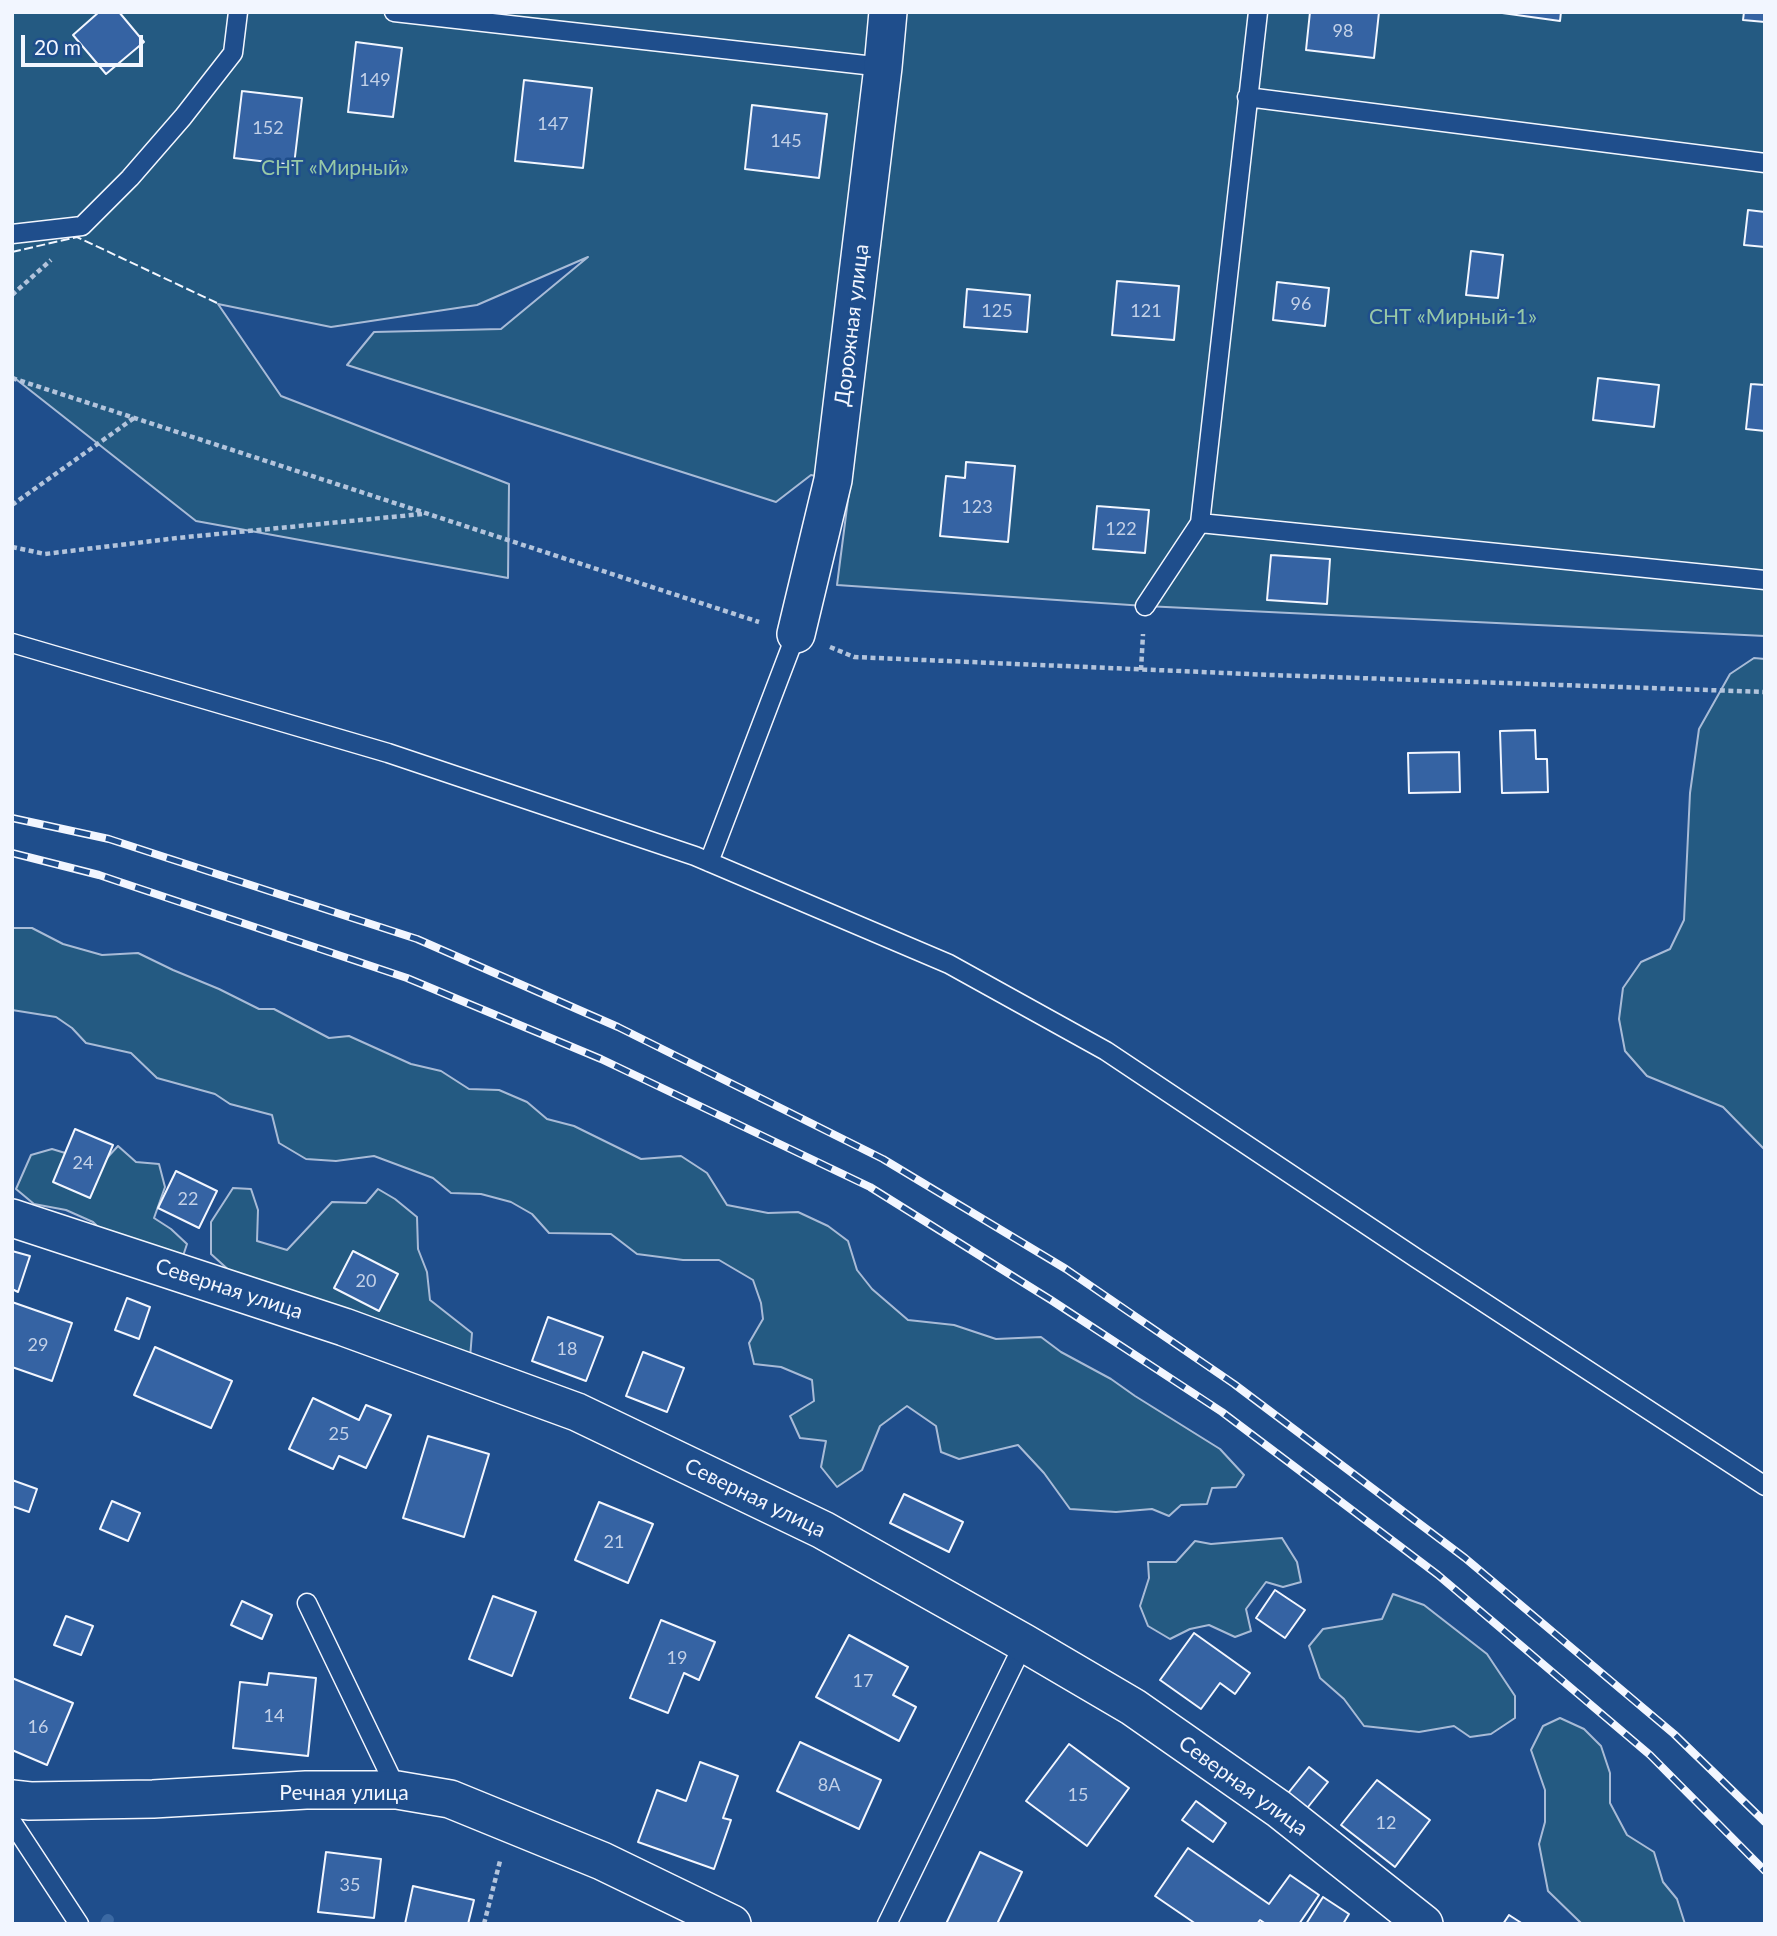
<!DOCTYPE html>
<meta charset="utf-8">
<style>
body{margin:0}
#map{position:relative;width:1777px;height:1936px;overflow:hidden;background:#1f4e8c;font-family:Lato,sans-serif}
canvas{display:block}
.frame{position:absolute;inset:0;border:14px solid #f2f6ff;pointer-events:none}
.scale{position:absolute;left:21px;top:35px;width:122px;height:32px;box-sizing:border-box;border:4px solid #f2f6ff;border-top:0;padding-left:9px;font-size:21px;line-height:24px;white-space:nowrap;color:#f2f6ff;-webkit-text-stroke:5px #1f4e8c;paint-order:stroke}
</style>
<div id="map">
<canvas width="1777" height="1936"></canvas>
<div class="frame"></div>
<div class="scale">20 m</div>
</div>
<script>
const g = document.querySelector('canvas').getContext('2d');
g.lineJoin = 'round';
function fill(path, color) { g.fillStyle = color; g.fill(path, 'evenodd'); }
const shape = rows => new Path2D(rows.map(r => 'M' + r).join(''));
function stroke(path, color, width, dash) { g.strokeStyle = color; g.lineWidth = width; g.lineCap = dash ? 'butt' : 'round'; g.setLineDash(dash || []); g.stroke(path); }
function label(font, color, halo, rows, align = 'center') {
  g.font = font + ' Lato,sans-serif'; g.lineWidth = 5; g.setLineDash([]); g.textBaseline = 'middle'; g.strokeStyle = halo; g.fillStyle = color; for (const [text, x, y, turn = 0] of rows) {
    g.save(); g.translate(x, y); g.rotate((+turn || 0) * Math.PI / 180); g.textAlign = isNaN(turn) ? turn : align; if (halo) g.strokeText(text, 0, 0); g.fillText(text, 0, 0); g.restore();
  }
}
const green = shape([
 [12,12,1765,12,1765,636,1145,606,837,585,850,484,811,475,776,502,347,365,374,332,501,329,588,257,477,305,331,327,218,304,281,396,509,484,508,578,196,521,12,376,12,12],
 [1754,658,1765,659,1765,1150,1723,1107,1647,1076,1625,1051,1619,1019,1623,988,1641,962,1670,949,1684,920,1690,793,1699,729,1730,674,1754,658],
 [12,928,32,928,63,944,102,955,138,953,173,970,219,989,259,1009,274,1009,329,1038,349,1036,411,1064,441,1071,469,1089,499,1090,527,1102,547,1119,574,1126,641,1159,681,1156,707,1173,727,1205,768,1213,798,1212,828,1226,848,1241,857,1270,872,1289,908,1320,954,1325,996,1339,1041,1337,1061,1352,1111,1379,1135,1396,1220,1449,1244,1475,1236,1487,1212,1488,1207,1504,1181,1505,1169,1516,1152,1509,1116,1512,1070,1509,1044,1473,1018,1445,959,1459,941,1452,936,1426,907,1406,880,1426,862,1470,837,1487,821,1467,826,1441,800,1438,790,1416,814,1401,812,1380,781,1367,754,1364,749,1343,763,1319,761,1303,753,1280,719,1260,683,1260,637,1254,611,1234,549,1233,532,1214,511,1202,481,1194,451,1193,433,1178,374,1156,336,1161,306,1159,279,1143,272,1115,230,1104,215,1094,157,1078,131,1053,86,1043,72,1028,56,1017,12,1010,12,928],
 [118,1146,136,1162,159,1164,165,1187,154,1218,171,1229,187,1244,183,1256,114,1242,93,1222,66,1210,34,1204,16,1189,31,1155,52,1149,85,1159,106,1159,118,1146],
 [233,1188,251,1189,258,1210,257,1241,287,1250,332,1202,366,1203,378,1189,395,1199,417,1217,418,1249,427,1272,430,1300,472,1333,470,1358,242,1282,211,1254,211,1222,233,1188],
 [1282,1538,1297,1562,1301,1582,1283,1587,1266,1582,1246,1609,1251,1631,1235,1637,1209,1625,1190,1629,1170,1639,1148,1626,1140,1606,1149,1578,1148,1562,1176,1562,1195,1541,1211,1544,1282,1538],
 [1393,1594,1424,1605,1487,1654,1515,1696,1515,1718,1491,1734,1470,1737,1454,1726,1419,1732,1364,1726,1344,1699,1320,1678,1309,1646,1323,1629,1382,1619,1393,1594],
 [1560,1718,1584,1729,1601,1746,1610,1773,1610,1803,1627,1835,1654,1852,1663,1882,1677,1899,1685,1924,1582,1924,1548,1891,1539,1844,1545,1822,1545,1790,1531,1750,1543,1726,1560,1718]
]);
fill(green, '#245a82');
stroke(green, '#a8bbd7', 2);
stroke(shape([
 [106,1924,108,1920]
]), '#3b69a3', 12);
const building = shape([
 [99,12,119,12,144,42,106,74,73,35,99,12],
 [1310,12,1379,12,1374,58,1306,50,1310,12],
 [1495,12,1561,12,1560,21,1495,12],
 [1744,12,1765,12,1765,22,1743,20,1744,12],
 [356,42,402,48,393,117,348,112,356,42],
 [524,80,592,88,583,168,515,161,524,80],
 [242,91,302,98,294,165,234,158,242,91],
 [752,105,827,114,819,178,745,169,752,105],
 [1748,210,1765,212,1765,247,1744,245,1748,210],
 [1471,251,1503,255,1498,298,1466,295,1471,251],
 [1117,281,1179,286,1174,340,1112,335,1117,281],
 [1277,282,1329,288,1325,326,1273,320,1277,282],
 [967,289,1030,295,1027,332,964,327,967,289],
 [1598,378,1659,385,1654,427,1593,420,1598,378],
 [1751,384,1765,385,1765,431,1746,429,1751,384],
 [966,462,1015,466,1008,542,940,536,946,476,965,478,966,462],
 [1097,506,1149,510,1145,553,1093,549,1097,506],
 [1271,555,1330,559,1327,604,1267,600,1271,555],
 [1535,730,1536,759,1547,759,1548,792,1502,793,1500,731,1535,730],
 [1459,752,1460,792,1409,793,1408,753,1459,752],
 [75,1129,113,1145,90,1198,53,1182,75,1129],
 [176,1171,217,1191,199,1228,158,1208,176,1171],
 [12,1251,30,1256,18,1292,12,1289,12,1251],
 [353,1251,398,1274,379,1311,334,1288,353,1251],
 [127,1298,150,1307,139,1339,115,1330,127,1298],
 [12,1302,72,1323,52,1381,12,1367,12,1302],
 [548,1317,603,1337,586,1381,532,1361,548,1317],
 [155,1347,232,1381,211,1428,134,1395,155,1347],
 [643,1352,684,1368,667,1412,626,1396,643,1352],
 [313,1398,359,1420,366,1405,391,1415,366,1468,339,1456,333,1469,289,1449,313,1398],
 [428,1436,489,1454,464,1537,403,1518,428,1436],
 [12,1480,37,1489,29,1512,12,1506,12,1480],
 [904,1494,963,1522,949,1552,890,1523,904,1494],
 [112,1501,140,1513,128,1541,100,1529,112,1501],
 [599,1502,653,1524,628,1583,575,1560,599,1502],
 [1275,1590,1305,1610,1285,1638,1256,1618,1275,1590],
 [493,1596,536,1612,512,1676,469,1659,493,1596],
 [242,1601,272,1615,262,1639,231,1625,242,1601],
 [66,1616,93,1626,81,1655,54,1645,66,1616],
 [661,1620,715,1642,699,1680,684,1673,668,1713,630,1698,661,1620],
 [1194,1633,1250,1673,1235,1694,1220,1683,1201,1709,1160,1680,1194,1633],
 [849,1635,908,1667,893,1695,916,1707,899,1741,816,1697,849,1635],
 [269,1673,316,1678,308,1756,233,1748,240,1682,267,1685,269,1673],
 [12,1678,73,1703,47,1765,12,1750,12,1678],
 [800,1742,881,1780,859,1829,777,1791,800,1742],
 [1069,1744,1129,1788,1087,1846,1026,1801,1069,1744],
 [700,1762,738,1776,723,1818,731,1820,714,1869,638,1842,657,1790,686,1801,700,1762],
 [1309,1767,1328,1782,1304,1812,1285,1797,1309,1767],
 [1377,1780,1430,1820,1395,1867,1341,1825,1377,1780],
 [1196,1801,1226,1823,1213,1842,1182,1820,1196,1801],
 [1188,1848,1269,1904,1290,1875,1319,1895,1299,1924,1266,1924,1260,1920,1257,1924,1196,1924,1155,1896,1188,1848],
 [326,1852,381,1859,374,1918,318,1912,326,1852],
 [980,1852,1022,1872,997,1924,946,1924,980,1852],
 [413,1886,474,1900,468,1924,405,1924,413,1886],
 [1323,1897,1349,1914,1343,1924,1306,1924,1323,1897],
 [1509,1915,1523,1924,1503,1924,1509,1915]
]);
fill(building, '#3563a3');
stroke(building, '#f2f6ff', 2);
const service = shape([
 [394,12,883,67],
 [1247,97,1765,163],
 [12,234,82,226,130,178,183,117,233,53,238,12],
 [1200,523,1765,580],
 [1145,606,1200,523,1258,12],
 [12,643,388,753,695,856,949,964,1106,1051,1416,1258,1765,1486],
 [709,862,796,634],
 [307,1603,397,1790],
 [12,1822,79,1924],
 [887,1924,1024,1643]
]);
const minor = shape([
 [796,634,833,480,883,67,888,12],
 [12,1218,344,1327,577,1412,823,1530,1024,1643,1133,1707,1279,1809,1424,1924],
 [12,1799,30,1801,153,1799,306,1790,397,1790,450,1799,602,1861,732,1924]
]);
stroke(service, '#f2f6ff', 21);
stroke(minor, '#f2f6ff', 40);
stroke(shape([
 [12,295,51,260],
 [12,378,759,622],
 [12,505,134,418],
 [12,547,45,554,177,538,422,514],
 [830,647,854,657,1272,675,1765,692],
 [1141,670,1143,634],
 [484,1924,500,1861]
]), '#b3c4dc', 4.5, [5, 3.5]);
stroke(service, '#1f4e8c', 18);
stroke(minor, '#1f4e8c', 37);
const rail = shape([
 [12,818,109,839,417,939,618,1027,883,1159,1066,1269,1234,1384,1465,1558,1674,1734,1765,1822],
 [12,853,99,875,407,978,601,1059,870,1187,1051,1300,1222,1412,1438,1575,1650,1755,1765,1871]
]);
stroke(rail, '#f2f6ff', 8);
stroke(rail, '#1f4e8c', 5, [16]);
stroke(shape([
 [12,252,77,237,217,303]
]), '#f2f6ff', 2, [9, 3.5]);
label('18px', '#c3d1e8', null, [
 ["98",1343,31],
 ["149",375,80],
 ["147",553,124],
 ["152",268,128],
 ["145",786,141],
 ["96",1301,304],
 ["125",997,311],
 ["121",1146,311],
 ["123",977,507],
 ["122",1121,529],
 ["24",83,1163],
 ["22",188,1199],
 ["20",366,1281],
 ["29",38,1345],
 ["18",567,1349],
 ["25",339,1434],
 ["21",614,1542],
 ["19",677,1658],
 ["17",863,1681],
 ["14",274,1716],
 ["16",38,1727],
 ["8А",829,1785],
 ["15",1078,1795],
 ["12",1386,1823],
 ["35",350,1885]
]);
label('21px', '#97c8a6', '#1f4e8c', [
 ["СНТ «Мирный»",335,168],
 ["СНТ «Мирный-1»",1453,317]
]);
label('21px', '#f2f6ff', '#1f4e8c', [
 ["Дорожная улица",852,325,-83],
 ["Северная улица",229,1289,18],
 ["Северная улица",755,1498,26],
 ["Северная улица",1243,1786,36],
 ["Речная улица",344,1793]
]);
</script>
